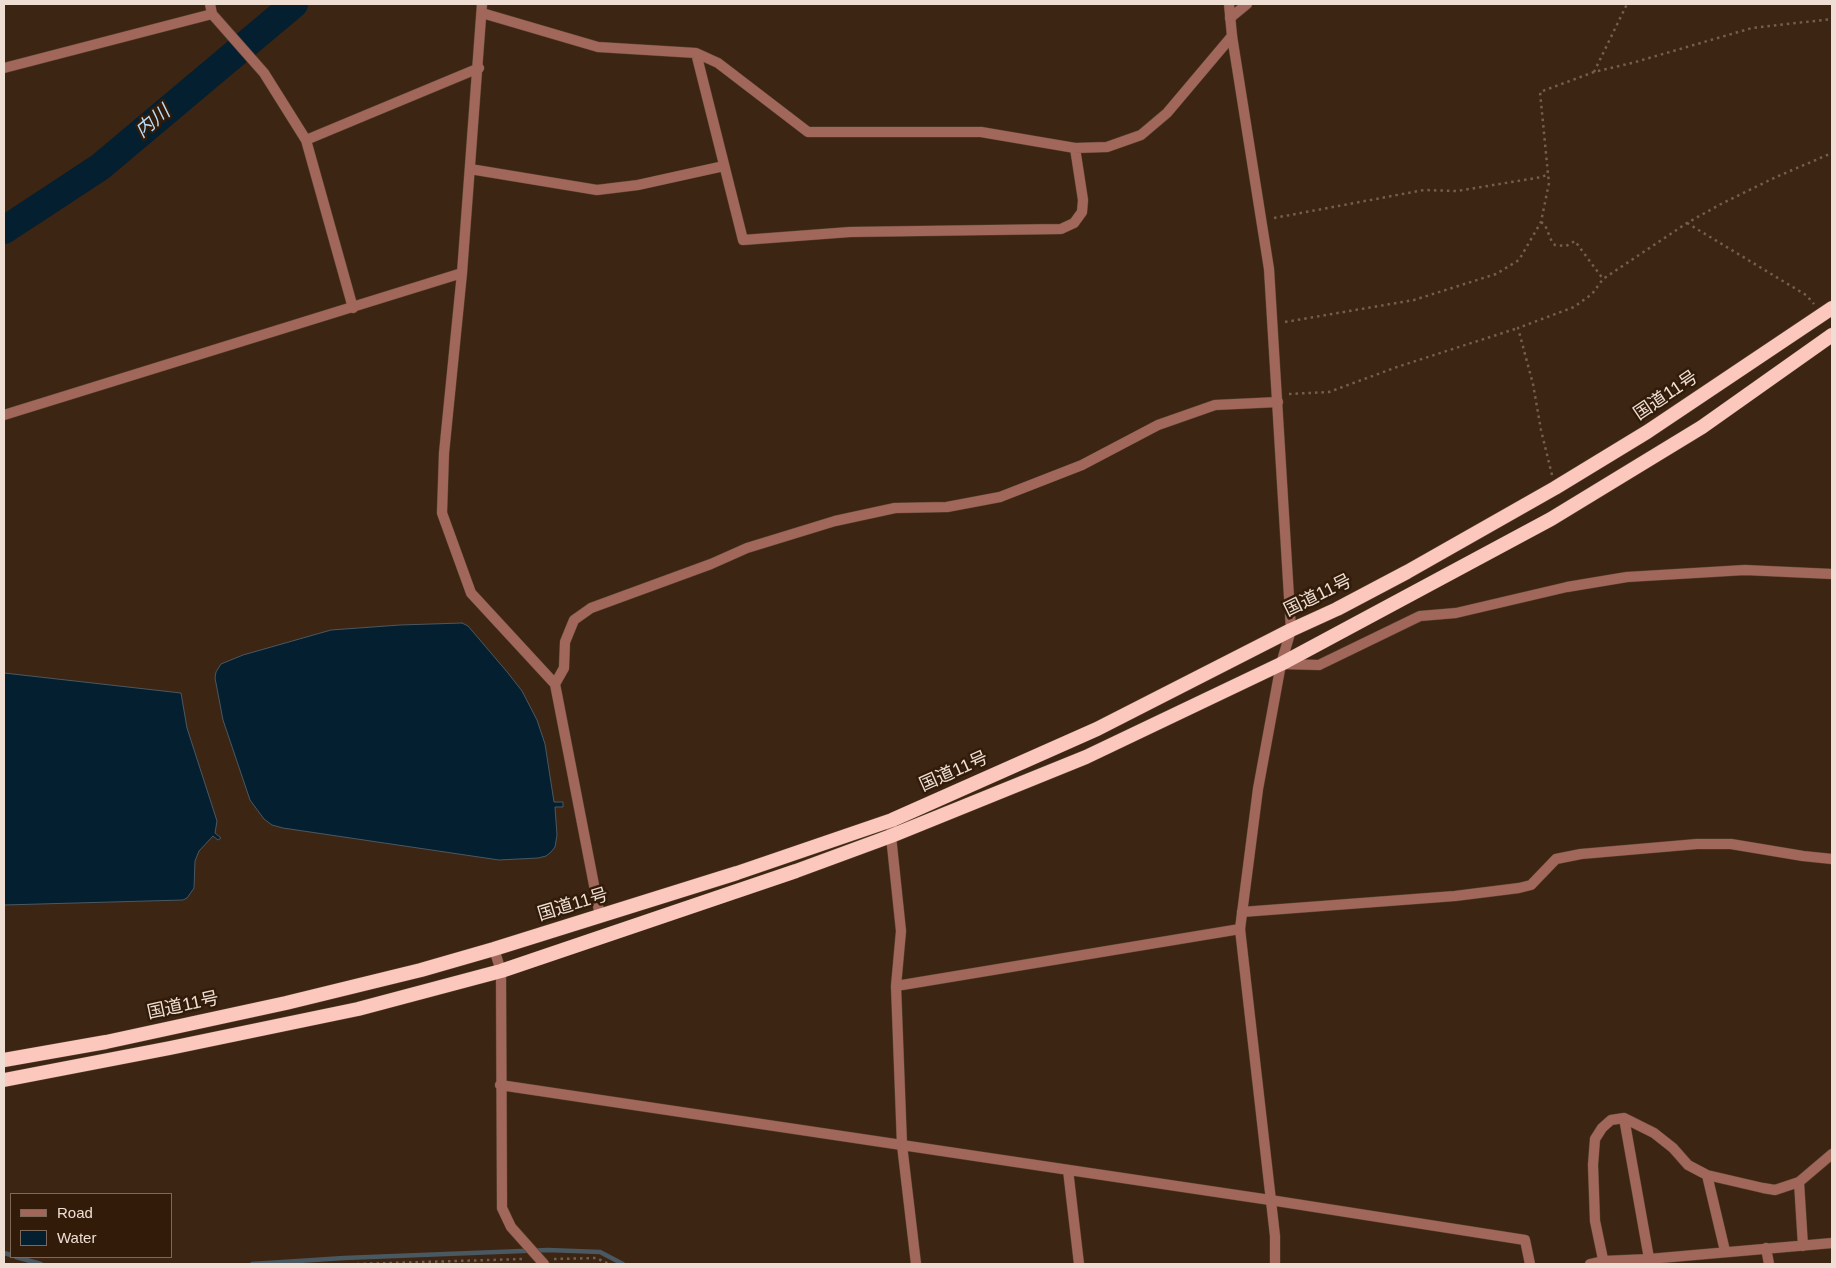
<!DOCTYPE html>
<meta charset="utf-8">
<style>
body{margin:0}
#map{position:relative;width:1836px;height:1268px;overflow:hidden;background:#3d2513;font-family:Arial,sans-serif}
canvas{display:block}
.frame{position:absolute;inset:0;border:5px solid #eeded3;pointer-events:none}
.legend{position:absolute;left:10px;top:1193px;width:162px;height:65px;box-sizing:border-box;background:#321b09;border:1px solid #7d695a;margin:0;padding:6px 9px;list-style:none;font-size:15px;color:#eeded3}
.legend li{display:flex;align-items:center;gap:10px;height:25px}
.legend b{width:25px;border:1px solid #7d695a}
</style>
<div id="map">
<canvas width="1836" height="1268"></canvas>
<div class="frame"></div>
<ul class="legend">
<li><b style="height:6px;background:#a2675b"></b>Road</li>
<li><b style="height:14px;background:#041f30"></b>Water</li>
</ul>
</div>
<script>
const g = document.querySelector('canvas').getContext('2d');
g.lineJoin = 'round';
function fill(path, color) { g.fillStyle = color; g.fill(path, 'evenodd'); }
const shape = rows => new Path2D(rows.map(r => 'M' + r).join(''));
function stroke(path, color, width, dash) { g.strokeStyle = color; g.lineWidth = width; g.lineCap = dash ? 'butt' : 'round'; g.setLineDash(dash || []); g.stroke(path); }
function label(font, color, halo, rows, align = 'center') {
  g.font = font + ' Arial,"Noto Sans JP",sans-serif'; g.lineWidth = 5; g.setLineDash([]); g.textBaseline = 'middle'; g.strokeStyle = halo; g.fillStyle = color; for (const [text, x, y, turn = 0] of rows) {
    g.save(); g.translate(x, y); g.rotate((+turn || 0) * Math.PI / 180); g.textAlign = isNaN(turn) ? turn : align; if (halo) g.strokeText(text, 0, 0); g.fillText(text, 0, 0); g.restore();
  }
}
const water = shape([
 [462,623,468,626,508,673,522,691,537,720,545,744,554,802,563,802,563,807,555,807,557,835,555,847,551,852,546,856,538,858,499,860,283,828,272,825,264,819,250,800,223,720,215,678,216,672,221,664,243,655,331,630,400,625,462,623],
 [4,673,181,693,187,728,217,821,215,833,221,838,218,840,213,836,199,851,195,861,194,888,187,898,183,900,4,905,4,673]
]);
fill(water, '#041f30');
stroke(water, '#4a5861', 1);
stroke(shape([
 [4,1253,11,1255],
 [16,1257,41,1264],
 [252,1264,344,1258,548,1250,600,1252,623,1264]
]), '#4a5861', 4.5);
stroke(shape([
 [4,230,100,167,294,4]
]), '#041f30', 28);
const minor = shape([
 [210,4,212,14,264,73,306,140,353,308],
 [482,4,462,273,444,453,442,513,471,593,555,684,600,916],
 [482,13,598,47,696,53,718,63,808,132,981,132,1075,148,1107,147,1141,135,1167,113,1232,36],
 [1230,18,1247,4],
 [696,53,743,240,850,232,1061,229,1074,223,1082,212,1083,200,1075,148],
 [4,68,212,14],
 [306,140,479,68],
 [470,169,597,190,638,185,724,166],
 [4,415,462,273],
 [1281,664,1319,665,1420,616,1456,613,1567,587,1627,577,1745,570,1832,574],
 [555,684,564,668,565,642,574,620,591,608,711,564,747,548,835,521,895,508,947,507,1000,497,1082,465,1158,425,1215,405,1278,402],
 [892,820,891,836,901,931,896,986,902,1145,916,1264],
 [1242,912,1455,896,1519,888,1531,885,1556,859,1581,854,1697,844,1731,844,1803,856,1832,859],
 [494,949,501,971,502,1208,511,1227,544,1264],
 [896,986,1240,929],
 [500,1085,1270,1200,1525,1240,1530,1264],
 [1624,1118,1650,1264],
 [1068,1170,1079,1264],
 [1707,1175,1725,1251],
 [1799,1182,1803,1246],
 [1766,1248,1769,1264],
 [1590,1264,1603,1261,1649,1259,1832,1243],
 [1604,1264,1595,1221,1593,1165,1595,1139,1602,1128,1611,1120,1624,1118,1654,1133,1673,1148,1688,1165,1707,1175,1763,1188,1775,1190,1799,1182,1832,1154]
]);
const tertiary = shape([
 [1229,4,1232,36,1269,269,1291,630,1281,664,1258,789,1240,929,1275,1236,1275,1264]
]);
const trunk = shape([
 [4,1060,106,1042,286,1003,421,970,494,949,737,873,892,820,1097,729,1291,630,1337,609,1407,572,1555,488,1647,432,1832,308],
 [4,1080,170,1048,358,1009,501,971,796,871,891,836,1086,757,1281,664,1551,519,1702,427,1832,335]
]);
stroke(minor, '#594332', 11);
stroke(tertiary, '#594332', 11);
stroke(trunk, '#594332', 15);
stroke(shape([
 [1594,72,1627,4],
 [1274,218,1424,190,1457,191,1542,177,1548,174,1540,92,1594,72,1632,63,1752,28,1832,19],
 [1541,222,1545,225,1552,242,1555,245,1566,246,1575,241,1603,279],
 [1687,223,1806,295,1814,304],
 [1285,322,1414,300,1496,274,1519,260,1541,222,1549,183,1548,174],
 [1289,394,1329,392,1397,367,1518,328],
 [1552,475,1541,430,1533,384,1518,328,1574,307,1592,294,1603,279,1687,223,1721,204,1776,177,1832,153],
 [554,1259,596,1258,609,1264],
 [357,1264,523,1259]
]), '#745f4f', 2.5, [2.5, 4]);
stroke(minor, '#a2675b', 10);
stroke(tertiary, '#a2675b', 10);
stroke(trunk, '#fcc8bd', 14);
label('18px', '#eeded3', '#321b09', [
 ["国道11号",1666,396,-34],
 ["国道11号",1318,596,-26],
 ["国道11号",954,772,-24],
 ["国道11号",573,905,-17],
 ["国道11号",183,1006,-12]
]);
label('italic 19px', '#b7dffd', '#321b09', [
 ["内川",153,122,-40]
]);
</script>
